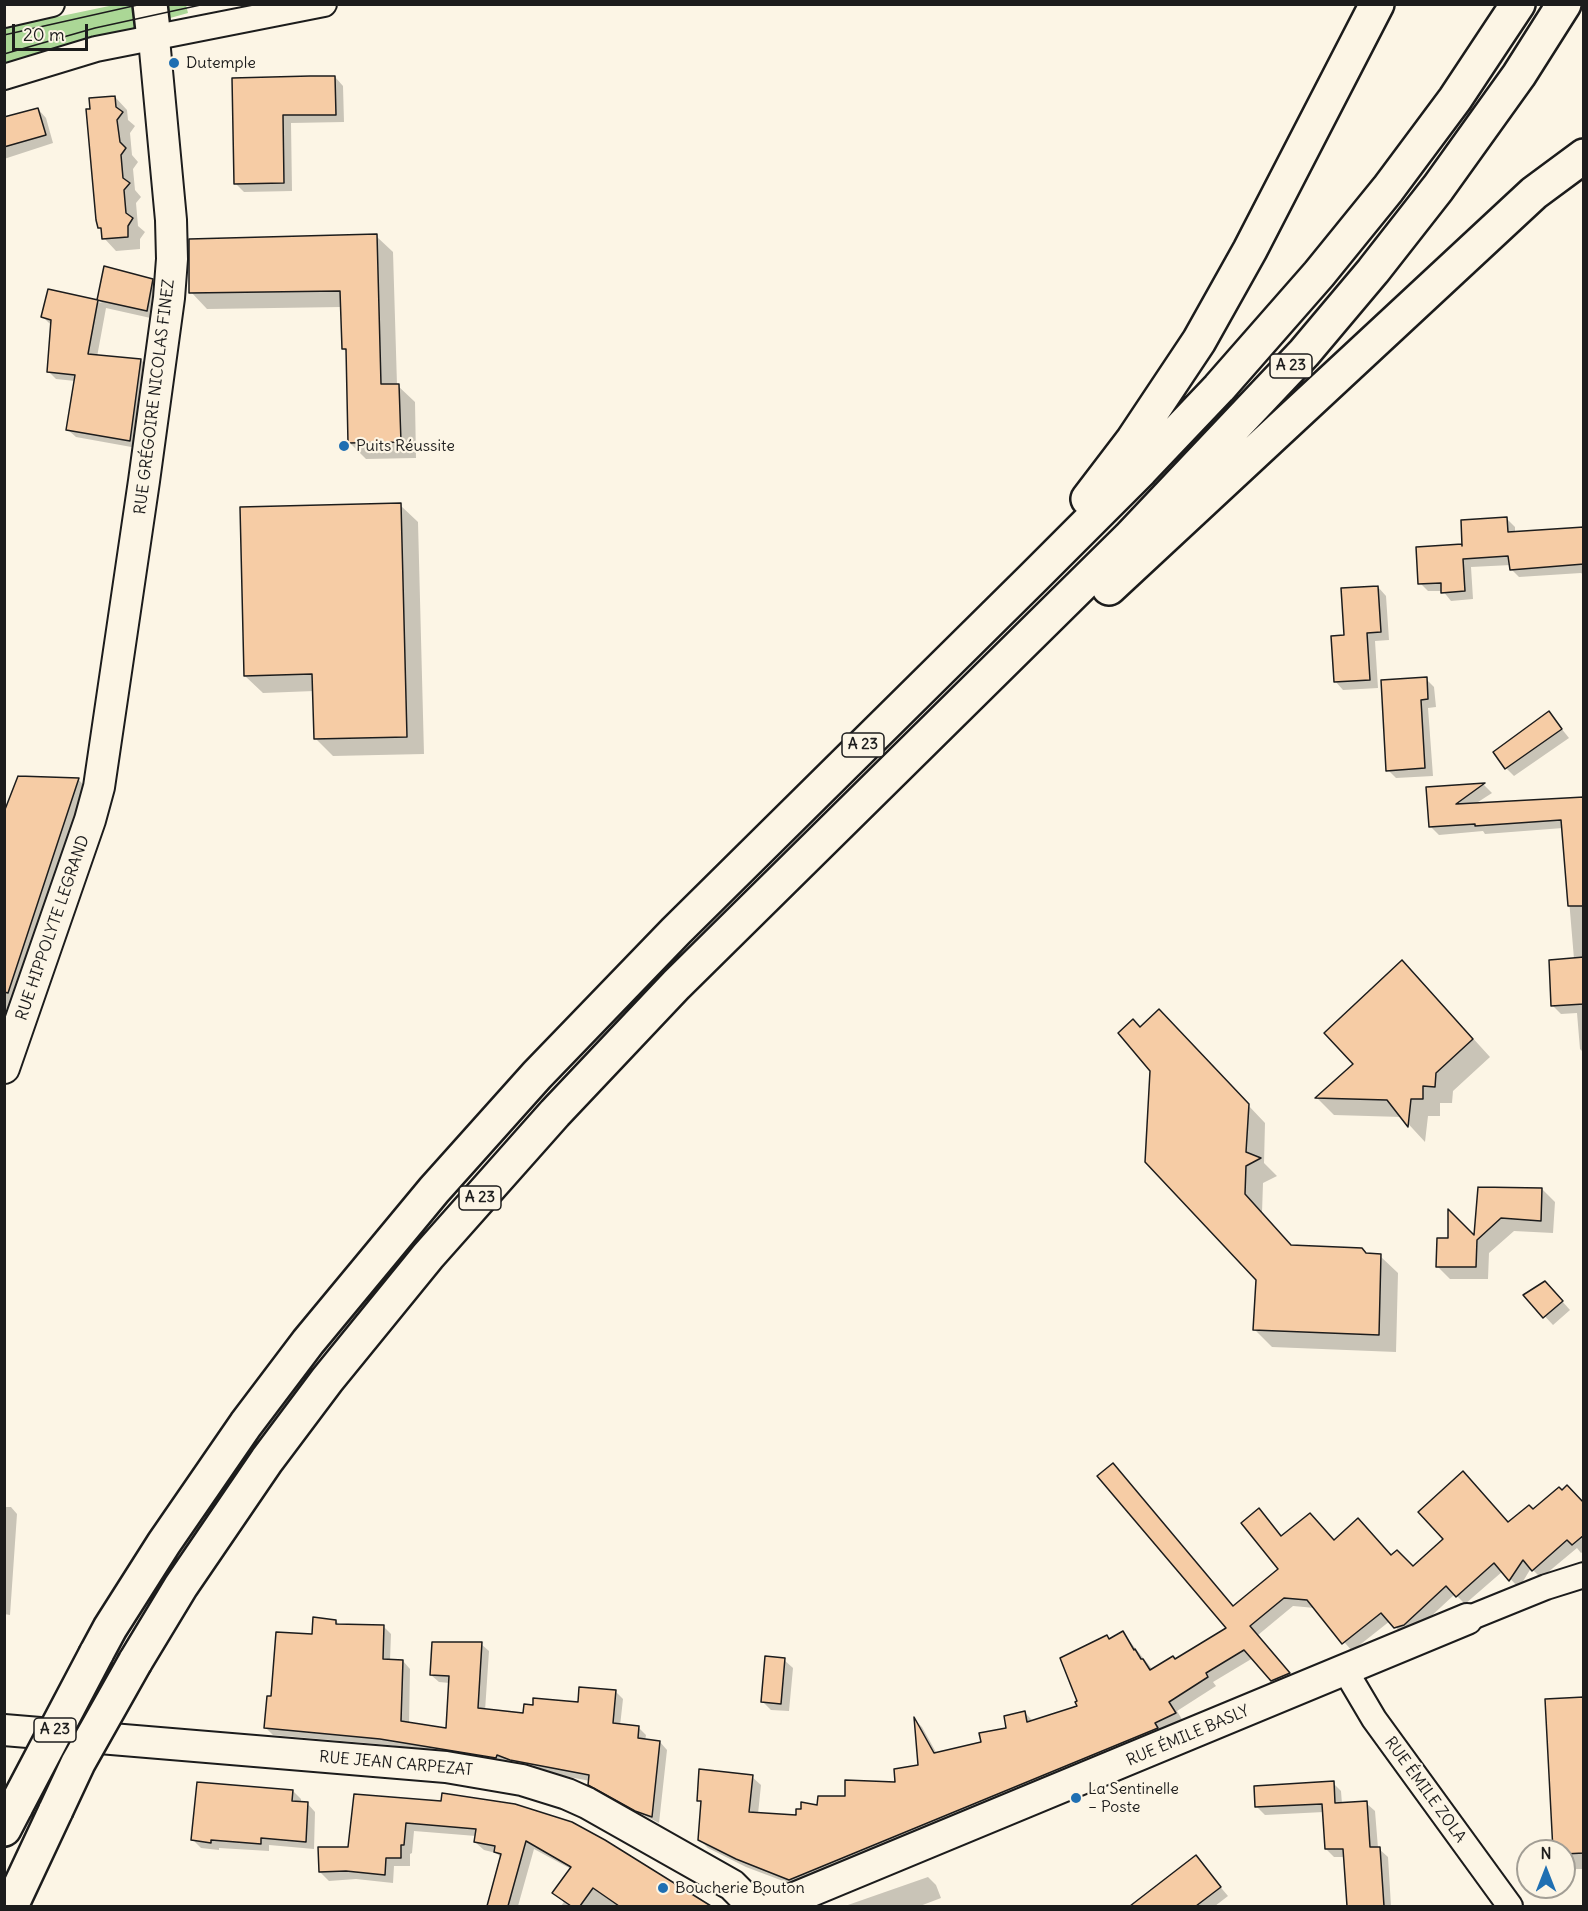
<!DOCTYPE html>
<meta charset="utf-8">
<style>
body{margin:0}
#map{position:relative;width:1588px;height:1911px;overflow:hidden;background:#fcf5e5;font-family:Delius,sans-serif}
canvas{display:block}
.frame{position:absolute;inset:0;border:6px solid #1c1c1c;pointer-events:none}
.north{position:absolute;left:1516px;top:1839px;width:60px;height:60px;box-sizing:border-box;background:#fcf5e5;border:2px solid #a29e95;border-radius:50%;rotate:0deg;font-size:16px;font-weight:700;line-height:24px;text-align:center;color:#1c1c1c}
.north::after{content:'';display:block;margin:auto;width:21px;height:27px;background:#1f6fb2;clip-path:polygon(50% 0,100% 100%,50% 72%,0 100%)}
.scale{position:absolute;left:12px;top:24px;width:76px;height:27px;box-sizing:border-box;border:3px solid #1c1c1c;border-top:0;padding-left:8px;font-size:18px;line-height:21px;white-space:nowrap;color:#1c1c1c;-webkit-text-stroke:4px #fcf5e5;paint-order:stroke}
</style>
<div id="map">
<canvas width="1588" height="1911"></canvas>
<div class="frame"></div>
<div class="north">N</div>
<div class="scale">20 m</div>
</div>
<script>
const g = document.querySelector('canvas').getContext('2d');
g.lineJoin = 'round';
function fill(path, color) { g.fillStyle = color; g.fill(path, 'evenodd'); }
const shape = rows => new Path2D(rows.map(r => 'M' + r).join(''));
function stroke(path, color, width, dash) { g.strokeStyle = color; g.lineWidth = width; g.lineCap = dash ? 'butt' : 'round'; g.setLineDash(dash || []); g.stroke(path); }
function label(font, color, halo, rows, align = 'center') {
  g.font = font + ' Delius,sans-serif'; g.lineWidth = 4.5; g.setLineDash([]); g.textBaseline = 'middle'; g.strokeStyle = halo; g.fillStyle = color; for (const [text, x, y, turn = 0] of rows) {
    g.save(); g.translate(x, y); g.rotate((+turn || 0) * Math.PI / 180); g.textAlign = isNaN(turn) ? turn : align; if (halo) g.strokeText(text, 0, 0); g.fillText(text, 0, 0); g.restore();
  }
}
fill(shape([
 [139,4,142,29,5,66,4,28,114,5],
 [162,5,186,5,188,13,163,20]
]), '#abd796');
fill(shape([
 [335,77,343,86,344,122,291,123,292,191,244,192,236,184,234,80],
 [115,97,127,110,128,120,135,126,130,133,132,155,138,162,133,169,135,190,141,197,136,203,138,226,145,232,140,239,140,249,116,251,104,238,103,231,99,227],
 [38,109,46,118,53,143,4,159,4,119],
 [376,236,393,252,397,385,415,402,416,458,366,459,350,443,348,353,344,349,342,307,207,309,191,292],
 [152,280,161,289,155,319,106,308,97,357,141,360,149,368,137,448,76,437,68,430,75,381,56,379,48,371,51,325,43,317,49,291,102,303,99,300],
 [400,505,418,522,424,754,333,756,316,739,314,691,263,693,245,676],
 [1507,519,1515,527,1515,533,1584,528,1584,575,1581,573,1519,577,1511,569,1511,565,1471,567,1473,599,1451,601,1443,591,1428,591,1420,583,1462,545],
 [1378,587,1386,596,1389,640,1375,641,1378,688,1343,690,1335,681,1346,636],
 [1426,679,1434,687,1436,707,1428,708,1433,776,1396,778,1388,770],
 [1549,713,1569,738,1514,776,1506,768],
 [19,778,79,780,86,788,4,1035,4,811],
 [1484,785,1492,793,1475,804,1584,799,1584,1053,1580,1049,1577,1013,1561,1014,1553,1006,1574,959,1563,828,1485,834,1483,831,1439,835,1430,826,1428,789],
 [1420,980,1490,1057,1453,1091,1452,1103,1440,1103,1440,1116,1428,1116,1425,1142,1402,1117,1334,1115,1317,1098,1355,1064],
 [1141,1029,1176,1029,1265,1123,1264,1163,1277,1176,1263,1183,1262,1213,1292,1246,1380,1256,1398,1273,1396,1352,1272,1347,1255,1330,1257,1279,1151,1070],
 [1479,1188,1542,1189,1555,1202,1553,1233,1514,1231,1489,1253,1488,1279,1450,1279,1437,1266,1476,1238],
 [1554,1292,1570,1310,1553,1325,1525,1295],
 [1584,1505,1584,1551,1581,1553,1577,1548,1541,1578,1531,1568,1519,1588,1503,1571,1465,1604,1455,1594,1413,1633,1404,1636,1390,1621,1352,1651,1315,1608,1293,1606,1258,1635,1297,1682,1281,1688,1253,1658,1213,1682,1216,1686,1177,1711,1183,1721,799,1887,746,1867,708,1848,699,1839,703,1804,698,1800,752,1777,761,1785,758,1814,797,1817,819,1806,896,1784,919,1766,916,1721,922,1727,937,1754,983,1743,1008,1729,1025,1713,1033,1721,1079,1707,1107,1637,1110,1640,1123,1633,1153,1670,1176,1661,1228,1629,1234,1607,1280,1569,1259,1510,1282,1537,1334,1542,1392,1557,1413,1568,1533,1511],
 [4,1507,11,1507,17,1514,10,1615,4,1614],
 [336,1621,340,1625,383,1626,391,1634,390,1661,403,1661,410,1669,409,1723,447,1729,450,1683,439,1682,431,1675,481,1644,489,1651,485,1711,525,1715,580,1703,615,1691,623,1699,620,1726,639,1728,646,1735,645,1741,660,1742,667,1750,659,1823,598,1792,590,1784,590,1781,519,1767,505,1761,503,1765,389,1745,273,1735,266,1728,273,1698,313,1635],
 [784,1660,793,1668,789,1711,771,1710,762,1701],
 [1584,1698,1584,1869,1570,1869,1564,1863,1564,1851,1555,1851],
 [1333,1783,1341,1791,1342,1804,1366,1803,1375,1811,1378,1848,1388,1857,1391,1906,1348,1906,1345,1857,1334,1857,1326,1849,1324,1812,1265,1815,1256,1806],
 [293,1791,301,1799,301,1803,307,1803,315,1812,314,1849,269,1845,269,1851,219,1848,219,1850,201,1848,193,1840],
 [444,1794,515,1805,622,1852,708,1906,561,1906,564,1902,554,1893,571,1869,534,1849,518,1906,488,1906,501,1857,496,1853,484,1850,475,1842,476,1836,414,1831,412,1853,410,1854,410,1866,394,1866,393,1883,356,1879,329,1881,320,1872,350,1849,442,1803],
 [1195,1857,1228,1896,1215,1906,1132,1906],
 [928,1877,936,1885,941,1898,920,1906,845,1906]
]), '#0003');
const building = shape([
 [310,76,335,76,336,115,283,115,284,183,234,184,232,78,310,76],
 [115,96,116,107,123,112,117,120,120,142,126,148,121,155,123,178,130,183,124,190,126,213,133,218,128,226,128,237,102,239,101,228,98,228,96,220,86,109,90,109,89,98,115,96],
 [38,108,46,135,4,147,4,117,38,108],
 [377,234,381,384,399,384,401,442,348,443,346,349,342,349,340,291,189,293,189,239,377,234],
 [104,266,153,279,147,311,97,300,104,266],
 [48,289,98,300,88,354,141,359,130,441,66,430,75,375,47,372,51,320,41,317,48,289],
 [401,503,407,737,314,739,312,674,244,676,240,507,401,503],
 [1507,517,1508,532,1584,527,1584,564,1510,570,1508,556,1463,559,1465,591,1441,593,1441,583,1418,584,1416,547,1462,544,1462,546,1461,520,1507,517],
 [1378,586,1381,632,1367,633,1370,680,1334,682,1331,636,1344,635,1341,588,1378,586],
 [1427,677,1428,699,1421,700,1425,768,1386,771,1381,680,1427,677],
 [1549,711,1562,729,1505,769,1493,752,1549,711],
 [18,776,79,778,8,993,4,992,4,812,18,776],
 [1485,783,1456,804,1584,797,1584,906,1568,906,1561,820,1475,826,1475,824,1429,827,1426,787,1485,783],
 [1584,957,1584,1004,1551,1006,1549,960,1584,957],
 [1402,960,1473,1039,1436,1073,1435,1087,1423,1086,1423,1099,1411,1099,1408,1127,1387,1100,1315,1098,1353,1064,1324,1033,1402,960],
 [1159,1009,1249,1104,1246,1152,1261,1158,1246,1166,1245,1194,1291,1245,1362,1248,1366,1253,1381,1254,1379,1335,1253,1330,1256,1280,1145,1162,1150,1071,1118,1033,1133,1019,1140,1027,1159,1009],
 [1478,1187,1542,1188,1541,1221,1501,1218,1477,1240,1476,1267,1436,1267,1437,1238,1448,1238,1448,1209,1474,1235,1478,1187],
 [1545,1281,1563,1301,1543,1318,1523,1295,1545,1281],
 [1113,1463,1233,1606,1278,1569,1241,1523,1259,1508,1281,1536,1310,1513,1334,1540,1358,1518,1391,1555,1397,1550,1413,1566,1443,1539,1418,1512,1463,1471,1508,1522,1529,1505,1533,1509,1559,1487,1562,1490,1567,1485,1584,1503,1584,1535,1572,1545,1567,1540,1532,1571,1523,1560,1509,1581,1494,1563,1456,1597,1446,1586,1404,1625,1394,1628,1381,1613,1342,1644,1307,1600,1284,1598,1250,1626,1290,1673,1271,1681,1244,1650,1206,1673,1208,1677,1169,1702,1176,1713,1155,1723,1158,1728,789,1880,736,1859,698,1840,701,1801,697,1801,699,1769,753,1775,749,1812,796,1815,796,1809,801,1809,801,1802,817,1805,818,1796,845,1796,845,1780,895,1782,894,1769,918,1765,914,1717,934,1753,981,1742,979,1733,1006,1728,1004,1716,1025,1711,1027,1722,1077,1706,1075,1702,1077,1701,1060,1658,1107,1635,1109,1639,1123,1631,1134,1650,1135,1649,1141,1659,1143,1659,1150,1670,1173,1656,1175,1659,1226,1628,1097,1476,1113,1463],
 [313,1617,336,1620,336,1624,384,1625,383,1659,403,1660,401,1721,446,1728,449,1676,430,1675,432,1642,482,1642,478,1708,523,1713,524,1704,533,1705,533,1698,578,1702,579,1687,616,1690,613,1723,639,1726,638,1738,660,1741,652,1817,635,1811,588,1785,589,1775,510,1760,497,1755,496,1758,380,1739,264,1728,267,1696,271,1696,276,1632,312,1634,313,1617],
 [765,1656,785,1658,781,1704,761,1702,765,1656],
 [1584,1697,1584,1853,1564,1854,1564,1851,1553,1851,1545,1699,1584,1697],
 [1334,1781,1335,1803,1367,1801,1370,1847,1380,1847,1384,1906,1347,1906,1343,1849,1325,1849,1322,1804,1255,1807,1254,1786,1334,1781],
 [197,1782,293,1790,292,1801,308,1802,306,1842,261,1838,261,1844,211,1840,211,1843,191,1840,197,1782],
 [442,1793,515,1804,572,1822,605,1840,711,1906,619,1906,593,1888,580,1906,571,1906,552,1893,571,1867,526,1841,508,1906,487,1906,501,1854,494,1852,495,1846,474,1842,476,1829,406,1823,404,1845,401,1845,401,1858,386,1858,385,1875,346,1871,319,1872,318,1847,348,1847,354,1794,441,1801,442,1793],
 [1196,1855,1221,1887,1196,1906,1130,1906,1196,1855]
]);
fill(building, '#f6cca5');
stroke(building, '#1c1c1c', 1.5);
const minor = shape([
 [4,15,52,4],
 [4,77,96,49,324,4],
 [1467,1619,1546,1587,1584,1575],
 [1345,1670,1374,1719,1510,1906]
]);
const tertiary = shape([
 [4,1068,90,820,99,787,144,481,169,298,172,259,171,220,154,39],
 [4,1730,446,1767,522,1780,567,1794,587,1803,732,1885,753,1906],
 [775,1906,1467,1619]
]);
const secondary = shape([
 [150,4,154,39]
]);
const motorway = shape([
 [1088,499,1133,440,1199,341,1250,250,1377,4],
 [1109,588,1534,193,1584,156],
 [96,1654,110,1628,164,1543,246,1424,308,1342,434,1190,537,1075,676,931,1034,577,1141,470,1219,388,1319,274,1388,189,1455,99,1518,4],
 [135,1662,181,1586,267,1460,327,1380,428,1256,555,1113,676,985,1129,538,1304,353,1373,271,1438,188,1519,75,1564,4],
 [4,1829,16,1806],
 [11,1906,56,1810]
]);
stroke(minor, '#1c1c1c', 28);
stroke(tertiary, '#1c1c1c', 34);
stroke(secondary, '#1c1c1c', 38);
stroke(motorway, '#1c1c1c', 38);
stroke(minor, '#fcf5e5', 24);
stroke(tertiary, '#fcf5e5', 30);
stroke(secondary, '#fcf5e5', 33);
stroke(motorway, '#fcf5e5', 33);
stroke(shape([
 [4,35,142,4],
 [4,54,95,28,205,4]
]), '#1c1c1c', 1.5);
const motorwayBridge = shape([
 [16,1806,96,1654],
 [56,1810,78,1763,135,1662]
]);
stroke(motorwayBridge, '#1c1c1c', 38, []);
stroke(motorwayBridge, '#fcf5e5', 33);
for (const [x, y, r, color] of [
 [174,63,6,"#1f6fb2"],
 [344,446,6,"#1f6fb2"],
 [1076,1798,6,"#1f6fb2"],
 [663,1888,6,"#1f6fb2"]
]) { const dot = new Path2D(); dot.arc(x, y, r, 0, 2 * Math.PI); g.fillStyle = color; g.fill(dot); stroke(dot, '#fcf5e5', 2); }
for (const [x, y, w] of [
 [1291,366,42],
 [863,745,42],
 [480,1198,42],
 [55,1730,42]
]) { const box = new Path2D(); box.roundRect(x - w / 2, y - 12, w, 24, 4.5); g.fillStyle = '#fcf5e5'; g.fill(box); stroke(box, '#1c1c1c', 1.5); }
label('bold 15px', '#1c1c1c', null, [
 ["A 23",1291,366],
 ["A 23",863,745],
 ["A 23",480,1198],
 ["A 23",55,1730]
]);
label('16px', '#1c1c1c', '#fcf5e5', [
 ["Dutemple",186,63],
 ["Puits Réussite",356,446],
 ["La Sentinelle",1088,1789],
 ["– Poste",1088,1807],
 ["Boucherie Bouton",675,1888]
], 'left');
label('16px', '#1c1c1c', '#fcf5e5', [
 ["RUE GRÉGOIRE NICOLAS FINEZ",155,397,-83],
 ["RUE HIPPOLYTE LEGRAND",53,928,-71],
 ["RUE ÉMILE BASLY",1188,1736,-23],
 ["RUE JEAN CARPEZAT",396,1764,5],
 ["RUE ÉMILE ZOLA",1425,1790,54]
]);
</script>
